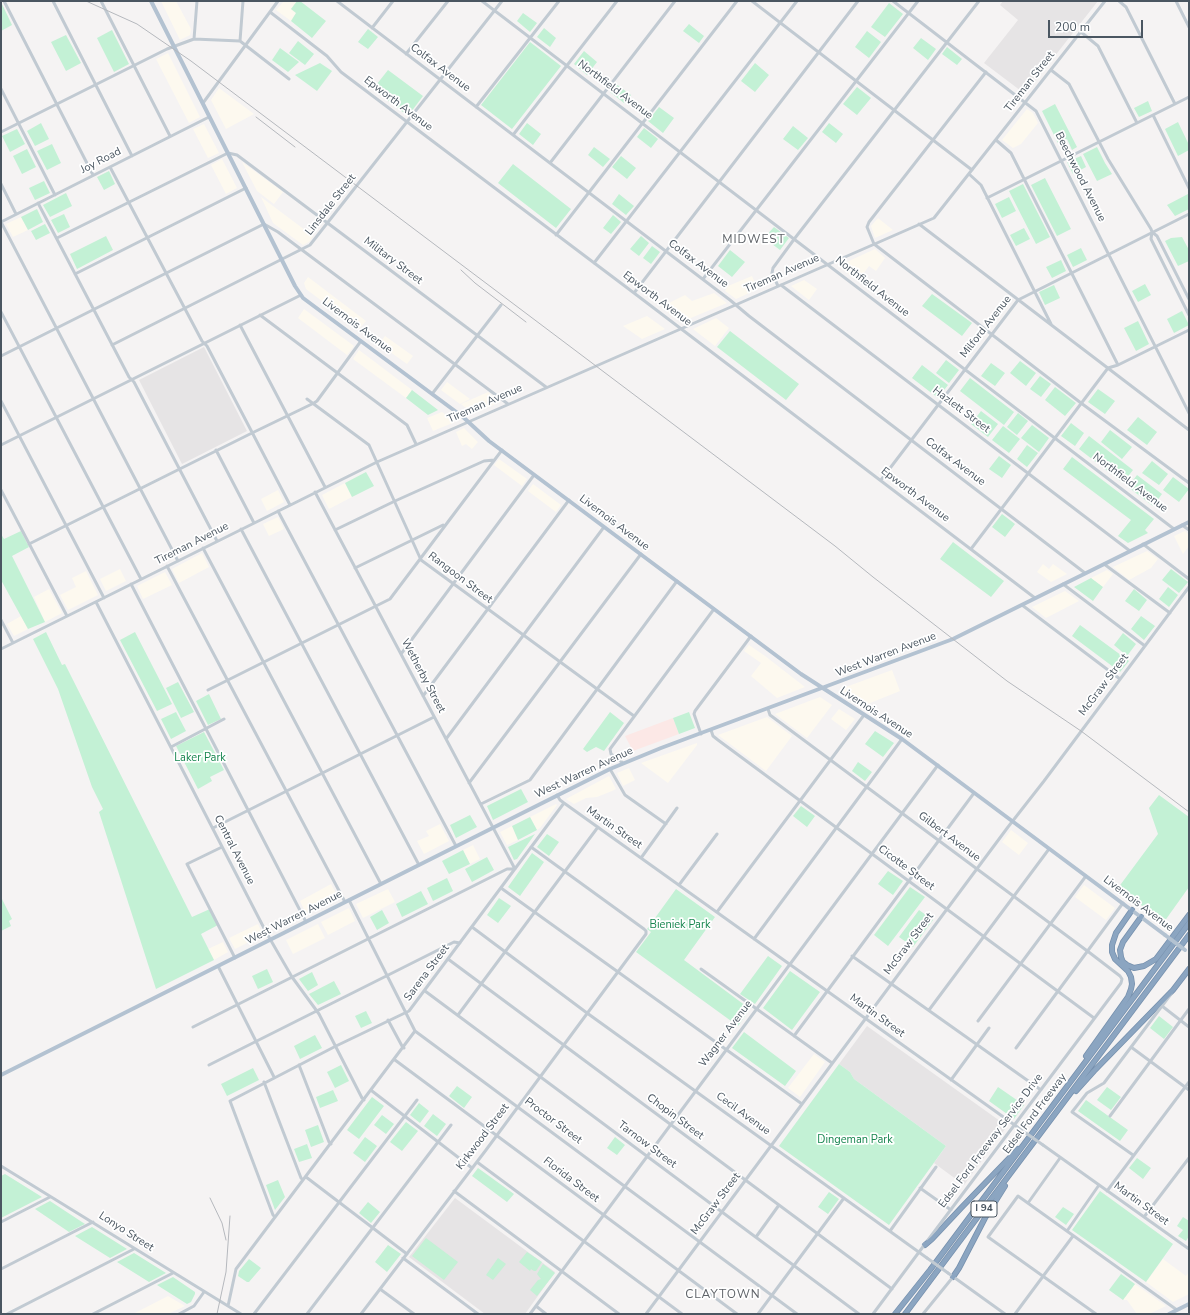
<!DOCTYPE html>
<style>
body{margin:0}
#map{position:relative;width:1190px;height:1315px;overflow:hidden;background:#f5f3f3;font-family:"Nunito Sans",sans-serif}
canvas{display:block}
.frame{position:absolute;inset:0;border:2px solid #4a5661;pointer-events:none}
.scale{position:absolute;left:1048px;top:20px;width:95px;height:18px;box-sizing:border-box;border:2px solid #4a5661;border-top:0;padding-left:5px;font-size:12px;line-height:14px;white-space:nowrap;color:#4a5661;-webkit-text-stroke:3px #fff;paint-order:stroke}
</style>
<div id="map">
<canvas width="1190" height="1315"></canvas>
<div class="frame"></div>
<div class="scale">200 m</div>
</div>
<script>
const g = document.querySelector('canvas').getContext('2d');
g.lineJoin = 'round';
function fill(path, color) { g.fillStyle = color; g.fill(path, 'evenodd'); }
const shape = rows => new Path2D(rows.map(r => 'M' + r).join(''));
function stroke(path, color, width, dash) { g.strokeStyle = color; g.lineWidth = width; g.lineCap = dash ? 'butt' : 'round'; g.setLineDash(dash || []); g.stroke(path); }
function label(font, color, halo, rows, align = 'center') {
  g.font = font + ' "Nunito Sans",sans-serif'; g.lineWidth = 3.5; g.setLineDash([]); g.textBaseline = 'middle'; g.strokeStyle = halo; g.fillStyle = color; for (const [text, x, y, turn = 0] of rows) {
    g.save(); g.translate(x, y); g.rotate((+turn || 0) * Math.PI / 180); g.textAlign = isNaN(turn) ? turn : align; if (halo) g.strokeText(text, 0, 0); g.fillText(text, 0, 0); g.restore();
  }
}
fill(shape([
 [161,1,176,1,191,29,190,35,180,40],
 [284,1,297,1,291,9,296,13,291,21,276,10],
 [168,53,200,117,189,123,156,59],
 [219,88,254,114,226,129,211,100],
 [1027,109,1033,113,1038,123,1021,144,1013,148,1002,140],
 [204,124,219,153,208,158,193,129],
 [222,159,237,188,226,194,211,165],
 [242,162,283,192,274,204,257,191],
 [261,197,313,236,309,242,303,245,273,223],
 [21,217,28,230,13,237,6,224],
 [878,218,893,230,875,238,871,226],
 [875,249,885,258,876,271,869,266,858,281,838,266],
 [752,276,758,289,736,299,725,291,728,286],
 [308,277,366,321,359,329,306,289,304,283],
 [804,280,817,289,809,300,791,286],
 [714,293,727,303,681,322,661,307,685,295,692,301],
 [304,309,354,346,347,355,298,318],
 [647,316,665,329,642,339,623,326],
 [716,318,729,328,715,346,693,329],
 [385,336,413,356,407,364,379,344],
 [359,350,412,390,406,398,353,359],
 [447,382,470,399,460,404,441,390],
 [488,392,500,402,473,414,461,404],
 [442,412,455,422,433,431,427,418],
 [464,428,478,442,472,449,466,444,462,446,456,432],
 [499,459,527,479,522,486,494,465],
 [345,483,352,497,329,509,322,495],
 [533,484,561,505,556,512,528,491],
 [278,490,284,502,267,511,261,499],
 [278,517,284,529,269,536,263,524],
 [1185,531,1189,535,1189,546,1183,554,1174,536],
 [1147,551,1158,559,1151,568,1129,580,1113,567],
 [202,553,209,567,179,583,172,569],
 [1043,564,1049,569,1053,564,1067,574,1051,582,1037,572],
 [120,569,126,581,106,591,100,579],
 [1107,570,1113,574,1103,587,1091,578],
 [86,571,98,595,68,610,60,595,76,587,72,578],
 [165,572,172,585,143,599,137,586],
 [49,589,62,613,45,622,34,597],
 [1065,591,1079,601,1046,618,1032,607],
 [21,616,28,629,14,636,7,624],
 [749,645,765,656,805,687,777,698,751,676,761,663,744,651],
 [892,670,900,691,865,705,843,691,843,688],
 [820,697,832,705,807,738,775,714],
 [839,709,855,719,846,730,831,719],
 [767,717,792,736,766,771,718,735],
 [697,743,697,745,668,783,641,763],
 [629,768,635,780,623,786,617,773],
 [609,776,616,789,612,791,597,797,586,798,574,804,566,799],
 [556,804,557,805,540,828,537,830,530,817],
 [440,824,449,841,424,854,417,841,429,836,426,831],
 [512,826,518,840,507,845,500,832],
 [1011,830,1028,843,1019,855,1002,842],
 [473,845,480,859,470,864,463,850],
 [331,884,338,897,306,914,300,901],
 [1084,885,1115,908,1106,920,1075,897],
 [388,889,395,902,363,918,356,904],
 [349,908,355,921,328,935,321,922],
 [258,924,263,935,235,949,229,938],
 [318,924,325,938,293,954,286,940],
 [223,942,228,952,214,960,208,949],
 [814,1054,825,1062,800,1097,788,1088],
 [1163,1259,1186,1276,1189,1272,1189,1294,1173,1302,1146,1282],
 [1135,1284,1166,1306,1149,1314,1137,1314,1127,1300,1123,1300],
 [168,1296,185,1306,168,1314,133,1314]
]), '#fdf9ef');
fill(shape([
 [1003,1,1098,1,1025,94,984,63,1018,20,1000,5],
 [204,347,247,431,182,464,139,380],
 [867,1026,1007,1126,964,1185,934,1163,946,1146,854,1079,850,1072,839,1064],
 [455,1198,555,1272,525,1314,485,1314,409,1257]
]), '#e6e4e5');
fill(shape([
 [673,718,679,734,633,751,625,736]
]), '#fce8e6');
fill(shape([
 [297,1,300,1,326,21,312,38,291,21,296,13,291,9],
 [1,2,12,25,1,31],
 [889,3,903,14,885,37,871,27],
 [523,13,537,23,530,32,517,21],
 [689,24,704,36,699,43,683,31],
 [544,28,556,38,550,47,537,37],
 [368,29,378,37,368,49,358,42],
 [112,30,129,64,114,72,97,38],
 [867,31,881,42,869,58,855,47],
 [66,35,81,63,66,71,51,42],
 [921,38,936,49,928,60,913,48],
 [298,41,314,54,305,65,289,53],
 [530,42,561,66,512,129,481,105],
 [947,47,962,59,957,65,942,54],
 [280,48,299,62,288,72,272,60],
 [584,51,597,62,587,75,574,64],
 [320,63,332,71,317,91,295,75],
 [755,63,769,75,755,92,741,81],
 [388,70,423,96,408,116,373,89],
 [616,84,631,95,624,103,610,92],
 [857,87,871,98,857,115,843,104],
 [1148,101,1152,111,1139,117,1134,108],
 [1055,104,1077,147,1072,150,1067,139,1058,143,1042,111],
 [659,107,674,118,663,133,648,121],
 [1178,122,1189,145,1189,150,1178,156,1165,129],
 [41,123,49,139,35,146,27,131],
 [527,123,541,134,533,145,519,134],
 [829,123,843,134,836,143,822,132],
 [793,126,808,138,798,150,783,139],
 [644,128,658,139,651,148,637,137],
 [17,129,25,144,10,152,2,136],
 [52,144,61,163,47,170,37,151],
 [594,147,610,159,603,167,588,155],
 [1097,147,1105,163,1112,174,1097,181,1083,154],
 [27,149,36,167,22,174,13,156],
 [621,156,636,168,627,179,612,167],
 [1081,156,1086,167,1073,174,1067,162],
 [513,164,571,209,556,228,498,183],
 [109,171,115,184,104,190,97,177],
 [1045,178,1071,229,1057,236,1031,185],
 [44,181,50,193,35,200,29,188],
 [1023,184,1050,237,1036,244,1009,191],
 [66,193,72,206,50,217,43,205],
 [619,194,634,206,626,215,612,204],
 [1188,194,1189,209,1175,216,1167,205],
 [1009,197,1016,211,1002,218,995,204],
 [37,209,43,222,28,230,21,217],
 [64,214,70,227,58,233,51,220],
 [613,215,621,222,611,234,603,228],
 [45,224,50,233,36,240,31,231],
 [774,227,789,238,780,250,764,238],
 [1024,228,1030,239,1016,246,1010,235],
 [106,236,113,250,77,269,70,254],
 [641,236,649,243,639,256,630,249],
 [1182,237,1189,250,1189,261,1178,266,1165,241,1171,238],
 [652,246,660,252,651,264,643,258],
 [1081,248,1087,260,1073,267,1067,255],
 [730,250,745,262,732,277,718,266],
 [1061,260,1066,271,1052,278,1046,267],
 [1145,284,1151,295,1138,302,1132,291],
 [1054,285,1060,298,1045,305,1039,292],
 [932,294,972,323,962,336,922,306],
 [1182,311,1189,325,1174,333,1167,319],
 [1138,321,1149,344,1136,351,1124,328],
 [730,331,799,384,786,400,717,347],
 [946,360,959,370,949,383,936,373],
 [1020,361,1036,373,1026,386,1010,373],
 [991,363,1005,373,995,386,981,376],
 [922,365,948,385,938,398,912,378],
 [1040,376,1051,384,1041,397,1030,389],
 [970,378,1014,412,1004,425,960,391],
 [1055,387,1076,403,1065,416,1045,400],
 [1098,389,1115,401,1105,414,1088,402],
 [412,390,438,410,428,415,406,398],
 [981,411,998,424,988,437,971,424],
 [1018,413,1028,421,1017,435,1007,427],
 [1138,417,1157,432,1147,445,1127,430],
 [1071,423,1084,433,1075,446,1061,436],
 [1032,425,1049,438,1039,452,1021,438],
 [1003,426,1020,439,1009,453,992,440],
 [1110,430,1132,447,1122,459,1101,442],
 [1089,436,1133,470,1123,483,1079,449],
 [1027,445,1038,453,1027,467,1017,459],
 [999,456,1011,465,1002,478,989,469],
 [1072,457,1154,519,1145,530,1148,533,1128,543,1118,536,1131,520,1063,469],
 [1152,461,1168,474,1159,485,1142,473],
 [366,472,374,486,352,497,345,483],
 [1137,475,1162,494,1153,506,1128,487],
 [1173,477,1189,489,1179,502,1163,490],
 [1002,514,1015,524,1005,537,992,527],
 [21,531,29,547,12,556,45,622,28,629,1,580,1,534,4,539],
 [953,542,1004,581,991,597,940,559],
 [1171,569,1188,582,1179,593,1162,580],
 [1091,578,1103,587,1093,601,1074,587],
 [1168,587,1178,595,1169,607,1159,599],
 [1134,589,1147,600,1139,611,1125,601],
 [1141,616,1155,626,1144,640,1131,629],
 [1080,625,1129,661,1120,672,1072,636],
 [46,632,62,665,65,664,192,917,210,909,218,925,201,934,214,960,156,989,99,812,103,809,92,787,58,689,33,639],
 [135,632,172,704,157,711,120,640],
 [1123,633,1136,644,1127,656,1114,645],
 [178,682,194,712,181,718,166,688],
 [209,694,221,719,208,725,196,701],
 [176,712,186,731,171,739,161,719],
 [610,712,624,723,604,751,596,747,587,752,583,749],
 [689,712,695,728,679,734,673,718],
 [875,731,894,743,883,757,865,744],
 [204,732,224,770,210,777,212,781,198,789,176,746],
 [858,762,872,772,865,781,852,771],
 [521,789,528,802,493,820,487,806],
 [1159,795,1189,817,1189,887,1164,922,1118,888,1158,834,1149,808],
 [801,806,815,816,807,827,793,816],
 [470,815,477,827,456,838,450,825],
 [530,817,537,830,518,840,512,826],
 [535,834,517,859,514,860,508,847],
 [547,834,559,842,549,856,537,847],
 [463,850,470,864,449,874,442,861],
 [532,853,544,862,520,896,508,887],
 [487,857,494,870,472,882,465,869],
 [888,871,903,881,893,895,878,884],
 [447,878,453,891,433,901,427,888],
 [910,887,925,897,888,946,874,935],
 [676,889,715,917,684,960,750,1009,738,1026,636,952,651,932,647,929],
 [421,891,428,904,402,917,396,904],
 [1,897,12,919,9,921,11,926,1,931],
 [499,898,511,906,498,923,487,915],
 [382,910,389,923,377,930,370,917],
 [919,910,933,920,913,947,899,937],
 [768,956,782,966,755,1004,740,994],
 [267,969,273,982,258,989,252,976],
 [790,971,820,992,792,1030,763,1008],
 [312,972,318,985,308,991,299,979],
 [334,981,341,994,318,1005,309,994],
 [366,1011,372,1023,361,1028,355,1016],
 [1159,1016,1173,1027,1164,1039,1150,1028],
 [744,1032,796,1071,785,1086,732,1048],
 [315,1035,322,1048,300,1059,294,1046],
 [839,1064,850,1072,854,1079,946,1146,889,1225,779,1146],
 [341,1065,349,1081,335,1088,327,1072],
 [253,1068,259,1080,227,1096,221,1084],
 [457,1086,472,1097,464,1108,449,1096],
 [998,1087,1024,1105,1014,1119,989,1101],
 [1107,1087,1121,1097,1111,1110,1097,1100],
 [333,1090,338,1101,320,1108,316,1097],
 [372,1097,384,1106,359,1139,347,1130],
 [1086,1100,1128,1130,1120,1141,1078,1111],
 [419,1103,429,1111,420,1123,410,1115],
 [433,1114,446,1124,437,1136,424,1126],
 [382,1115,394,1124,386,1134,374,1125],
 [406,1122,418,1131,402,1151,390,1142],
 [318,1125,324,1142,311,1147,305,1130],
 [365,1137,377,1146,365,1162,353,1153],
 [615,1137,625,1145,617,1155,607,1148],
 [307,1144,312,1158,299,1162,294,1149],
 [1137,1158,1151,1168,1143,1179,1129,1168],
 [478,1168,514,1194,507,1202,472,1176],
 [5,1174,42,1197,1,1218,1,1176],
 [278,1180,285,1197,275,1210,266,1185],
 [1100,1191,1173,1244,1146,1282,1072,1230],
 [829,1192,839,1199,828,1214,818,1207],
 [50,1201,85,1224,69,1232,35,1209],
 [368,1202,380,1212,371,1223,359,1213],
 [1063,1207,1074,1214,1066,1225,1055,1217],
 [1183,1217,1189,1221,1189,1236,1186,1241,1178,1236,1183,1230,1177,1226],
 [92,1227,127,1249,110,1258,75,1236],
 [426,1238,458,1262,444,1280,412,1256],
 [388,1245,401,1254,387,1272,375,1262],
 [527,1252,542,1262,536,1271,534,1271,531,1269,530,1271,519,1262],
 [134,1253,166,1273,149,1282,117,1262],
 [498,1258,506,1264,493,1280,486,1275],
 [249,1259,261,1268,249,1282,247,1282,238,1276,239,1271],
 [543,1264,555,1273,537,1296,530,1290,538,1280,541,1279,537,1274],
 [1121,1274,1135,1284,1123,1300,1109,1290],
 [173,1277,195,1292,195,1294,191,1302,187,1304,157,1285]
]), '#c3f1d5');
const highway = shape([
 [1141,917,1123,942,1120,950,1121,957,1123,962,1127,965,1134,968,1144,966,1156,959,1189,915],
 [1086,1056,1128,997,1131,989,1132,984,1131,977,1128,971,1115,959,1112,952,1112,945,1116,933,1132,910],
 [1076,1091,1094,1071,1173,990,1189,969],
 [925,1245,932,1239,962,1207,1018,1149],
 [953,1277,959,1268,985,1218,1005,1186],
 [895,1314,930,1270,1189,923],
 [905,1314,1189,935]
]);
stroke(highway, '#7690ad', 6);
stroke(shape([
 [4,1,93,175],
 [53,1,132,156],
 [101,1,170,136],
 [337,1,730,300,749,316,1085,573],
 [482,1,1174,529],
 [752,1,972,170],
 [893,1,1036,111,1189,413],
 [1119,1,1126,7,1175,104],
 [1176,1,1189,27],
 [270,12,327,56,341,72,634,293,1035,598],
 [372,28,393,1],
 [1081,32,1098,46,1137,123],
 [194,39,197,1],
 [240,41,243,1],
 [406,54,448,1],
 [1051,70,1069,84,1108,159,1151,229,1152,232,1151,239,1189,315],
 [986,72,869,222,867,227,874,244,1081,403,1189,483],
 [1,89,55,195],
 [203,103,278,1],
 [476,107,559,1],
 [1153,115,1189,188],
 [1,132,167,49,194,39,240,41,289,79],
 [513,135,617,1],
 [996,140,1011,153,1118,365],
 [550,163,675,1],
 [110,167,202,341,207,346,290,505],
 [969,174,981,185,1051,324],
 [1,184,16,214],
 [987,198,1189,97],
 [38,203,129,377,134,382,217,541],
 [1,222,178,561],
 [1,222,209,117],
 [919,224,1189,430],
 [1152,232,1157,236,1189,299],
 [556,235,737,1],
 [57,238,228,153,237,155,546,387],
 [594,263,797,1],
 [75,274,246,188],
 [703,279,918,1],
 [781,285,1130,551],
 [778,286,772,273,773,268,795,238,979,1],
 [634,293,858,1],
 [1,312,141,579],
 [260,315,407,425,416,444],
 [240,325,325,487],
 [112,345,310,245,502,1],
 [1,356,264,224,278,232,508,404],
 [432,394,501,305],
 [307,399,369,445,421,560,634,716],
 [1,401,104,598],
 [1,445,301,295],
 [216,450,254,523],
 [881,480,1018,300,1189,214],
 [1,490,67,616],
 [315,492,515,869],
 [278,511,456,846],
 [1182,525,1189,530],
 [241,529,419,865],
 [335,530,395,501,484,461,494,460],
 [29,544,252,433,314,403,317,401,361,341],
 [1143,544,1189,579],
 [203,548,381,884],
 [971,549,1108,368,1118,365,1189,330],
 [1104,564,1170,613],
 [167,566,345,902],
 [355,568,443,525],
 [131,584,306,922],
 [1063,584,1145,646],
 [96,602,266,932,292,977,319,1014,362,1098,364,1100],
 [1022,605,1120,679],
 [1,620,13,643],
 [1,649,377,462,934,218,1105,1],
 [401,654,534,475],
 [208,690,390,599,502,450],
 [423,696,569,500],
 [768,709,770,715,1090,953,1120,976,1122,979,1121,983,928,1240],
 [711,730,713,736,718,740,1094,1018],
 [701,734,694,714,695,711,751,636],
 [446,739,604,527],
 [171,747,224,719],
 [623,763,611,754,610,749,714,609],
 [610,769,625,795,666,824],
 [469,783,641,554],
 [557,795,560,800,564,803,1023,1131],
 [481,804,530,780,677,581],
 [213,828,434,717],
 [222,847,187,864,235,958],
 [641,858,677,808],
 [679,885,717,834],
 [501,888,802,1104],
 [349,900,415,1031,797,1314],
 [717,912,864,715],
 [472,927,587,1013,927,1258],
 [754,939,902,739],
 [852,956,1041,1090],
 [448,959,892,1289],
 [218,966,274,1077],
 [701,969,832,1063],
 [425,991,859,1314],
 [1162,1006,1189,1027],
 [929,1010,1049,849],
 [458,1015,598,827],
 [388,1020,402,1046,404,1048],
 [978,1021,1086,876],
 [193,1027,507,869,515,869],
 [794,1036,974,793],
 [1131,1047,1189,1090],
 [1016,1048,1123,903],
 [395,1060,737,1314],
 [209,1065,454,942,460,943],
 [299,1065,329,1142,331,1144],
 [951,1080,989,1028],
 [264,1082,301,1178,303,1180],
 [372,1091,472,1168],
 [1110,1116,1189,1009],
 [1043,1145,1189,1249],
 [1133,1155,1072,1112,1087,1093,1104,1083,1171,994],
 [477,1162,682,1314],
 [1,1166,241,1314],
 [306,1177,407,1254],
 [920,1188,951,1210],
 [454,1191,619,1314],
 [1107,1191,1189,1082],
 [1028,1203,1060,1158],
 [275,1217,273,1215,230,1101,336,1046,409,1011,564,803],
 [1144,1217,1189,1158],
 [1,1222,50,1197],
 [890,1231,936,1167],
 [1067,1231,1099,1185],
 [756,1237,779,1205],
 [403,1258,478,1314],
 [1,1269,93,1222],
 [948,1273,1005,1314],
 [380,1289,414,1314],
 [228,1306,236,1269,415,1031],
 [536,1306,546,1314],
 [7,1314,134,1249],
 [93,1314,173,1273],
 [179,1314,194,1306,204,1292],
 [254,1314,417,1100],
 [307,1314,451,1125],
 [361,1314,486,1150,646,934,646,931,644,929,531,847],
 [530,1314,938,765],
 [646,1314,1008,827,1044,781,1189,587],
 [758,1314,844,1198],
 [873,1314,925,1244],
 [923,1314,953,1277],
 [1015,1314,1073,1236],
 [1096,1314,988,1237,1018,1196,1177,1310]
]), '#c1cad2', 3);
stroke(shape([
 [151,1,295,286,303,298,463,417,489,441,801,674,902,739,1165,935],
 [1,1075,610,769,661,748,953,639,1189,522],
 [1169,1314,1189,1304]
]), '#b3c2d1', 4);
stroke(highway, '#8ba5c1', 4.5);
stroke(shape([
 [86,1,137,24,191,61,835,546,873,577,1007,681,1081,731,1189,812],
 [256,117,295,147],
 [461,270,475,283,526,322],
 [210,1198,222,1223,226,1240],
 [217,1314,226,1272,230,1216]
]), '#b5b8bd', 1);
stroke(shape([
 [1023,1131,1043,1145],
 [927,1258,948,1273]
]), '#c1cad2', 3);
stroke(shape([
 [1165,935,1185,950]
]), '#b3c2d1', 4);
for (const [x, y, w] of [
 [984,1209,26]
]) { const box = new Path2D(); box.roundRect(x - w / 2, y - 8, w, 16, 3); g.fillStyle = '#fff'; g.fill(box); stroke(box, '#4a5661', 1); }
label('bold 10px', '#4a5661', null, [
 ["I 94",984,1209]
]);
label('11px', '#4a5661', '#fff', [
 ["Colfax Avenue",440,68,37],
 ["Tireman Street",1030,82,-52],
 ["Northfield Avenue",615,90,37],
 ["Epworth Avenue",398,104,37],
 ["Joy Road",101,161,-27],
 ["Beechwood Avenue",1080,177,63],
 ["Linsdale Street",331,205,-52],
 ["Military Street",393,261,37],
 ["Colfax Avenue",698,264,37],
 ["Tireman Avenue",782,274,-24],
 ["Northfield Avenue",872,287,38],
 ["Epworth Avenue",657,299,37],
 ["Livernois Avenue",357,326,37],
 ["Milford Avenue",986,327,-52],
 ["Tireman Avenue",485,404,-24],
 ["Hazlett Street",961,410,37],
 ["Colfax Avenue",955,462,37],
 ["Northfield Avenue",1130,483,37],
 ["Epworth Avenue",915,495,37],
 ["Livernois Avenue",614,523,37],
 ["Tireman Avenue",192,544,-27],
 ["Rangoon Street",460,578,37],
 ["West Warren Avenue",886,655,-21],
 ["Wetherby Street",423,676,62],
 ["McGraw Street",1104,685,-53],
 ["Livernois Avenue",876,713,33],
 ["West Warren Avenue",584,773,-25],
 ["Martin Street",614,828,35],
 ["Gilbert Avenue",949,837,37],
 ["Central Avenue",234,850,63],
 ["Cicotte Street",906,868,37],
 ["Livernois Avenue",1138,904,37],
 ["West Warren Avenue",294,918,-27],
 ["McGraw Street",909,944,-53],
 ["Sarena Street",427,973,-53],
 ["Martin Street",877,1016,36],
 ["Wagner Avenue",726,1034,-53],
 ["Cecil Avenue",743,1114,36],
 ["Edsel Ford Freeway",1035,1114,-53],
 ["Chopin Street",675,1117,37],
 ["Proctor Street",553,1121,37],
 ["Kirkwood Street",483,1137,-53],
 ["Edsel Ford Freeway Service Drive",991,1141,-53],
 ["Tarnow Street",647,1145,37],
 ["Florida Street",571,1180,37],
 ["McGraw Street",716,1204,-53],
 ["Martin Street",1141,1204,36],
 ["Lonyo Street",126,1232,33]
]);
label('11px', '#17864f', '#fff', [
 ["Laker Park",200,758],
 ["Bieniek Park",680,925],
 ["Dingeman Park",855,1140]
]);
g.letterSpacing = '1px';
label('12px', '#5f6368', '#fff', [
 ["MIDWEST",754,240],
 ["CLAYTOWN",723,1295]
]);
g.letterSpacing = '0px';
</script>
